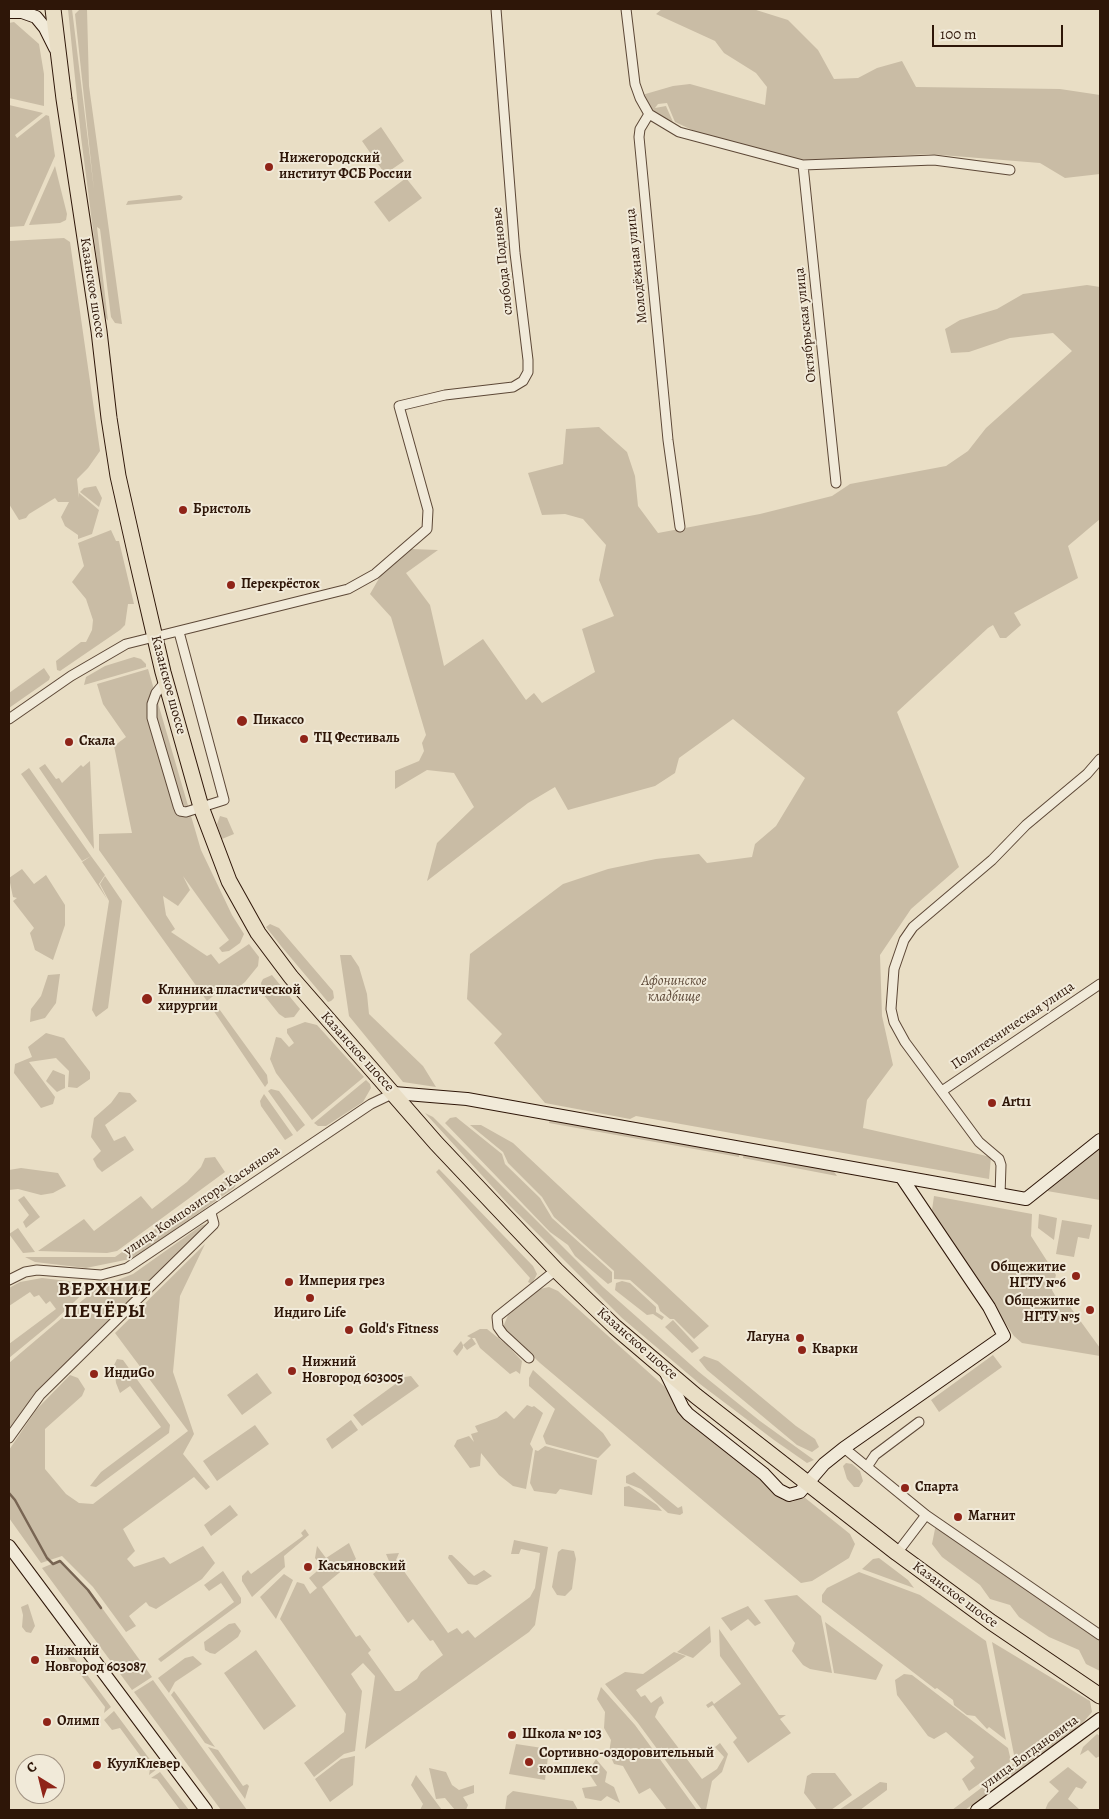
<!DOCTYPE html>
<meta charset="utf-8">
<style>
body{margin:0}
#map{position:relative;width:1109px;height:1819px;overflow:hidden;background:#e9dec5;font-family:Alegreya,serif}
canvas{display:block}
.frame{position:absolute;inset:0;border:10px solid #2e1608;pointer-events:none}
.north{position:absolute;left:15px;top:1754px;width:50px;height:50px;box-sizing:border-box;background:#f1ead9;border:1px solid #a39585;border-radius:50%;rotate:324deg;font-size:14px;font-weight:700;line-height:20px;text-align:center;color:#2e1608}
.north::after{content:'';display:block;margin:auto;width:18px;height:22px;background:#8f2418;clip-path:polygon(50% 0,100% 100%,50% 72%,0 100%)}
.scale{position:absolute;left:932px;top:25px;width:131px;height:22px;box-sizing:border-box;border:2px solid #2e1608;border-top:0;padding-left:6px;font-size:15px;line-height:18px;white-space:nowrap;color:#2e1608;-webkit-text-stroke:4px #f1ead9;paint-order:stroke}
</style>
<div id="map">
<canvas width="1109" height="1819"></canvas>
<div class="frame"></div>
<div class="north">С</div>
<div class="scale">100 m</div>
</div>
<script>
const g = document.querySelector('canvas').getContext('2d');
g.lineJoin = 'round';
function fill(path, color) { g.fillStyle = color; g.fill(path, 'evenodd'); }
const shape = rows => new Path2D(rows.map(r => 'M' + r).join(''));
function stroke(path, color, width, dash) { g.strokeStyle = color; g.lineWidth = width; g.lineCap = dash ? 'butt' : 'round'; g.setLineDash(dash || []); g.stroke(path); }
function label(font, color, halo, rows, align = 'center') {
  g.font = font + ' Alegreya,serif'; g.lineWidth = 4; g.setLineDash([]); g.textBaseline = 'middle'; g.strokeStyle = halo; g.fillStyle = color; for (const [text, x, y, turn = 0] of rows) {
    g.save(); g.translate(x, y); g.rotate((+turn || 0) * Math.PI / 180); g.textAlign = isNaN(turn) ? turn : align; if (halo) g.strokeText(text, 0, 0); g.fillText(text, 0, 0); g.restore();
  }
}
fill(shape([
 [68,9,72,9,94,190,75,14,80,9,87,9,89,86,122,324,115,323,111,317,100,229,97,227,108,321,104,315,81,137],
 [662,9,753,9,788,20,818,50,834,79,858,78,877,68,902,61,916,87,1060,89,1100,95,1100,174,1065,178,1040,163,929,154,802,161,705,136,675,122,667,103,658,104,655,108,666,106,673,122,649,110,642,95,673,86,690,84,765,105,767,87,756,73,724,53,715,41,656,14],
 [14,22,39,44,44,74,44,106,9,98,9,23],
 [9,105,43,113,15,135,17,138,46,115,49,116,55,156,24,226,9,227],
 [381,127,404,161,385,174,362,141],
 [55,166,67,214,66,220,60,223,29,225],
 [406,178,422,198,389,222,374,202],
 [180,195,183,197,181,200,126,205,128,201],
 [64,238,70,242,100,451,88,468,77,479,79,498,79,493,99,510,92,534,78,539,78,535,65,526,61,517,69,502,58,502,55,498,29,514,26,518,19,520,9,504,9,241],
 [1087,285,1100,287,1100,519,1068,546,1078,578,1014,613,1021,625,1006,638,1000,638,993,625,988,628,897,712,959,867,911,909,880,955,882,1016,893,1065,867,1100,863,1128,991,1157,989,1179,636,1116,630,1119,545,1103,494,1043,502,1034,467,999,470,954,563,884,608,869,656,859,699,854,707,863,752,857,755,844,776,826,805,778,733,719,679,758,675,773,655,786,568,810,555,787,528,803,427,881,437,843,474,807,454,773,427,770,395,789,395,771,419,761,424,751,422,743,426,735,391,617,370,594,385,568,411,549,438,550,406,573,430,605,444,666,483,639,526,700,534,693,542,703,595,672,582,629,614,616,599,580,606,545,583,519,565,514,542,515,528,473,563,464,566,429,599,427,627,452,635,476,638,506,658,533,760,514,832,496,850,484,946,466,968,451,986,428,1072,351,1053,333,1010,338,969,352,951,353,945,329,960,320,997,309,1023,294],
 [96,486,102,498,99,507,80,492,84,488],
 [111,530,116,541,119,541,134,604,128,604,125,625,120,630,60,671,57,670,56,661,81,642,86,642,92,630,93,620,86,599,72,582,84,566,78,543],
 [134,657,141,659,146,664,146,667,84,685,86,677,105,666],
 [44,668,50,677,49,680,9,708,9,693],
 [148,669,201,850,232,915,244,934,240,943,229,951,222,952,219,948,229,940,183,876,190,890,178,906,163,896,166,915,175,929,171,932,207,956,211,954,219,964,249,944,259,957,258,966,245,982,230,994,218,992,207,1001,99,850,99,834,132,833,114,746,126,737,103,704,97,684],
 [90,761,94,849,39,768,45,764,56,779,59,778,62,783,81,765,83,767],
 [29,768,91,856,82,861,21,774],
 [220,816,227,818,234,834,222,839,217,824],
 [91,856,105,875,99,884,107,899,82,862],
 [22,869,34,884,46,875,65,905,65,925,53,960,35,950,30,933,34,928,13,901,17,898,13,897,9,878],
 [105,876,122,901,108,1008,96,1017,92,1010,109,901,100,884],
 [270,924,279,928,333,991,334,998,331,1001,328,1002,281,946,266,927],
 [340,955,351,955,359,967,367,994,369,1014,423,1066,436,1087,403,1082,349,1016],
 [60,974,56,1003,45,1018,30,1022,31,1009,41,996,48,975],
 [272,975,300,1009,294,1017,285,1018,279,1014,263,994,261,983,263,979],
 [217,1006,267,1075,268,1083,265,1087,211,1007],
 [305,1022,317,1025,364,1077,312,1120,276,1073,270,1059,276,1037,281,1038,289,1047,294,1043,287,1033,287,1029],
 [46,1033,64,1038,90,1072,90,1079,77,1088,68,1087,69,1071,56,1058,29,1062,55,1097,53,1104,41,1108,14,1073,15,1064,32,1057,28,1047],
 [53,1070,65,1075,65,1088,57,1092,46,1081],
 [366,1080,370,1084,371,1088,363,1102,326,1126,318,1126,314,1123],
 [271,1089,279,1091,305,1125,297,1132,268,1091],
 [119,1092,130,1093,137,1101,105,1125,114,1141,125,1136,134,1150,102,1172,97,1167,93,1159,101,1151,91,1137,94,1118,111,1103],
 [264,1094,293,1135,285,1140,261,1106,260,1101],
 [425,1113,433,1117,603,1287,699,1372,760,1421,814,1460,807,1463,774,1440,700,1384,622,1318,509,1205],
 [456,1117,502,1154,505,1164,540,1198,552,1218,612,1272,612,1282,608,1284,575,1256,568,1245,550,1232,445,1123,450,1118],
 [550,1118,740,1152,739,1157,549,1123],
 [470,1125,481,1125,513,1143,709,1326,694,1339,674,1319,670,1319,660,1311,658,1305,630,1280,614,1279,614,1271,554,1217,542,1197,508,1163,503,1152],
 [1100,1147,1100,1200,1047,1191,1093,1153],
 [744,1153,833,1170,837,1176,743,1158],
 [215,1157,225,1172,117,1251,107,1253,38,1251,84,1219,94,1231,141,1196,152,1209,187,1182,201,1167,205,1158],
 [21,1168,58,1173,66,1186,53,1193,41,1195,18,1189,9,1190,9,1170],
 [439,1169,533,1266,537,1274,532,1284,528,1282,530,1278,436,1172],
 [231,1176,236,1184,234,1188,146,1250,130,1259,86,1268,35,1262,25,1257,115,1257],
 [24,1196,40,1217,26,1228,23,1222,29,1215,18,1200],
 [934,1196,1032,1214,1031,1236,1056,1275,1052,1290,1057,1299,1063,1297,1100,1348,1100,1356,1022,1343,1014,1336,935,1220,932,1210],
 [1039,1214,1057,1218,1054,1240,1038,1228],
 [1062,1220,1092,1225,1089,1239,1078,1237,1074,1257,1056,1254],
 [208,1224,36,1392,9,1429,9,1363,97,1288,133,1274,202,1225],
 [18,1228,35,1252,23,1253,9,1234],
 [205,1244,180,1296,173,1372,194,1434,183,1454,210,1487,206,1490,194,1477,123,1529,135,1551,127,1559,134,1567,164,1557,170,1564,203,1546,215,1563,202,1579,156,1609,149,1606,146,1602,129,1616,136,1626,126,1632,93,1587,62,1556,41,1563,9,1518,9,1450,36,1410,70,1375,78,1378,85,1389,82,1396,45,1429,45,1469,66,1494,79,1503,93,1504,188,1431,115,1333],
 [42,1278,93,1284,54,1321,9,1358,9,1344,56,1309,50,1301,46,1304,39,1295,34,1297,30,1292,9,1306,9,1288,20,1282],
 [622,1281,630,1283,656,1307,656,1312,664,1317,662,1320,653,1314,647,1315,615,1290,616,1283],
 [549,1287,558,1291,665,1387,679,1413,760,1477,773,1493,783,1500,792,1502,804,1497,850,1534,855,1544,849,1558,812,1581,801,1583,540,1363,503,1327,509,1313,540,1289],
 [673,1320,699,1348,692,1353,665,1327],
 [480,1329,487,1329,507,1345,522,1361,520,1374,516,1371,510,1374,480,1348,475,1338,472,1338,476,1344,467,1350,463,1345,463,1348,457,1356,453,1351,461,1341,463,1345,471,1338,467,1336],
 [993,1355,1002,1367,939,1412,931,1400],
 [704,1356,718,1361,796,1426,815,1439,819,1447,812,1452,797,1445,707,1370,699,1360],
 [117,1359,123,1360,170,1425,169,1433,96,1487,90,1486,101,1472,161,1427,130,1386,120,1393,116,1383,114,1365],
 [533,1370,603,1433,611,1445,598,1458,546,1444,543,1436,555,1409,529,1386,529,1378],
 [257,1373,272,1393,242,1415,227,1395],
 [411,1376,419,1386,362,1426,353,1415,405,1377],
 [527,1405,532,1407,534,1406,543,1413,530,1444,533,1449,526,1489,513,1486,499,1475,481,1453,480,1466,470,1468,454,1446,457,1440,469,1436,474,1442,471,1434,478,1432,475,1426,497,1418,506,1411,514,1419],
 [351,1420,358,1430,332,1449,326,1439],
 [255,1425,269,1444,217,1481,203,1461],
 [545,1446,597,1460,592,1495,560,1489,556,1494,534,1491,530,1483,535,1450,538,1451],
 [846,1463,852,1464,860,1471,863,1481,859,1487,854,1487,847,1479,843,1466],
 [634,1472,678,1508,682,1506,683,1513,680,1515,668,1513,641,1489,626,1483,626,1476],
 [629,1486,657,1505,662,1511,624,1506,624,1487],
 [230,1505,238,1515,211,1536,204,1525],
 [937,1519,1100,1638,1100,1671,1086,1664,1079,1650,1049,1637,1019,1617,1010,1605,990,1599,980,1585,942,1557,932,1544],
 [305,1529,309,1535,284,1556,285,1567,252,1597,242,1581,242,1576,248,1570,251,1574,303,1536,301,1533],
 [514,1540,548,1547,535,1625,529,1632,365,1749,375,1676,363,1663,351,1674,362,1691,355,1751,344,1754,314,1777,304,1763,344,1732,346,1714,280,1619,297,1582,304,1584,310,1594,317,1588,309,1578,322,1567,315,1558,317,1546,326,1558,349,1543,356,1559,322,1587,356,1637,360,1635,371,1650,368,1653,395,1691,400,1691,417,1679,421,1672,443,1655,433,1640,430,1641,413,1619,408,1623,373,1574,389,1561,386,1554,399,1553,396,1560,448,1633,457,1628,462,1634,468,1630,475,1638,530,1597,535,1588,540,1553,521,1549,519,1554,511,1554],
 [562,1549,574,1551,576,1559,572,1589,565,1596,557,1595,552,1587,558,1552],
 [449,1555,452,1555,474,1576,484,1570,492,1576,477,1585,468,1584,448,1558],
 [879,1558,908,1580,914,1588,862,1569,873,1559],
 [61,1560,89,1590,152,1677,132,1690,42,1568],
 [223,1571,241,1598,241,1603,161,1662,158,1659,234,1602,221,1583,209,1591,204,1585],
 [859,1572,920,1595,986,1641,1006,1740,989,1727,987,1729,975,1716,967,1715,954,1705,953,1700,937,1688,935,1689,822,1602,822,1595,827,1588],
 [284,1574,293,1580,276,1619,260,1597],
 [797,1595,821,1616,832,1673,810,1669,803,1665,792,1651,795,1643,764,1600],
 [28,1604,35,1626,31,1633,26,1632,22,1627,23,1615,21,1607],
 [748,1606,761,1623,755,1626,748,1619,731,1631,721,1618],
 [825,1622,883,1665,876,1680,834,1673],
 [235,1623,241,1631,238,1637,215,1654,210,1653,205,1650,204,1642,229,1624],
 [710,1626,711,1642,693,1658,677,1652],
 [719,1629,779,1715,786,1715,780,1719,791,1733,748,1763,733,1742,737,1738,713,1705,708,1708,706,1705,712,1701,714,1704,741,1684,720,1656],
 [992,1642,1090,1701,1092,1712,1080,1726,1009,1778,1001,1780,991,1787,988,1793,965,1810,952,1810,1013,1764,1015,1760],
 [65,1645,111,1707,104,1713,105,1707,62,1650],
 [256,1650,296,1706,264,1730,224,1673],
 [674,1652,686,1656,636,1690,641,1697,645,1695,651,1703,661,1696,664,1703,659,1707,655,1717,702,1779,717,1769,724,1757,715,1747,720,1743,728,1754,722,1772,712,1781,706,1810,702,1810,638,1723,605,1684,625,1672,643,1674],
 [193,1656,202,1664,175,1682,169,1693,158,1678,185,1658],
 [904,1674,912,1675,1008,1748,1011,1761,969,1791,962,1779,975,1768,970,1761,974,1757,946,1732,934,1739,928,1736,897,1695,895,1680],
 [153,1680,247,1810,221,1810,134,1692],
 [601,1687,635,1725,697,1810,667,1810,650,1788,639,1794,623,1766,614,1764,609,1753,611,1740,604,1728,605,1712,597,1699],
 [174,1691,215,1747,205,1743,171,1695],
 [114,1711,157,1769,149,1775,150,1769,120,1728,112,1730,104,1720],
 [1097,1734,1100,1736,1100,1756,1096,1758,1088,1750,1080,1755,1083,1747],
 [516,1744,549,1749,545,1780,509,1774],
 [208,1747,218,1750,243,1786,247,1784,249,1786,245,1799],
 [355,1756,353,1785,330,1802,315,1779,341,1759],
 [596,1759,607,1772,605,1782,614,1787,620,1803,607,1796,601,1801,585,1798,582,1788,597,1786,588,1772],
 [1068,1767,1087,1782,1082,1789,1076,1787,1068,1799,1080,1810,1045,1810,1048,1803,1059,1791,1049,1782],
 [429,1768,446,1772,452,1785,459,1790,474,1785,474,1793,463,1797,468,1805,466,1810,455,1810,445,1798,436,1799],
 [160,1772,189,1810,180,1810,157,1779,151,1778],
 [812,1773,835,1773,852,1795,831,1810,817,1810,804,1793,807,1776],
 [416,1775,442,1810,420,1810,423,1804,411,1785],
 [880,1782,887,1783,887,1790,860,1810,839,1810],
 [513,1791,573,1801,578,1810,505,1810,507,1796]
]), '#c9bca5');
stroke(shape([
 [9,1493,15,1500,47,1558,53,1564,60,1561,88,1590,101,1608]
]), '#786553', 2.5);
const street = shape([
 [626,9,635,84,640,98,649,114,679,132,803,165,934,160,1010,170],
 [649,114,640,129,639,137,668,440,680,527],
 [803,165,836,483],
 [166,681,156,693,152,704,152,718,178,806,180,811,186,812,224,800,179,632],
 [9,719,71,676,126,644,348,589,375,574,427,529,428,510,399,406,445,395,513,387,523,381,528,372,528,360,515,253,496,9],
 [942,1091,1100,984],
 [1000,1195,1001,1165,999,1159,979,1142,905,1042,894,1022,891,1009,894,969,904,940,913,927,992,860,1026,825,1087,774,1100,759],
 [9,1280,25,1272,37,1270,101,1275,127,1268,371,1104,394,1093],
 [529,1358,503,1334,498,1327,497,1317,556,1270],
 [9,1438,40,1395,214,1224,211,1213],
 [844,1448,926,1515,1100,1635],
 [867,1467,875,1455,919,1422],
 [897,1553,926,1515]
]);
const secondary = shape([
 [9,12,22,12,36,17,45,28,55,48],
 [394,1093,467,1099,1026,1199,1100,1140],
 [665,1371,683,1408,688,1414,764,1474,779,1490,789,1495,800,1492,824,1464,844,1448,1004,1336,989,1307,902,1178],
 [9,1546,206,1810],
 [977,1810,1100,1719]
]);
const primary = shape([
 [53,9,64,99,99,331,109,418,118,476,136,556,163,672,201,807,229,881,258,933,291,977,436,1143,556,1270,615,1327,696,1396,897,1553,991,1622,1100,1696]
]);
stroke(street, '#5d4837', 11);
stroke(secondary, '#2e1608', 14);
stroke(primary, '#2e1608', 17);
stroke(street, '#f1ead9', 9);
stroke(secondary, '#f1ead9', 12);
stroke(primary, '#e9dec5', 15);
for (const [x, y, r, color] of [
 [269,167,5,"#8f2418"],
 [183,510,5,"#8f2418"],
 [231,585,5,"#8f2418"],
 [242,721,6,"#8f2418"],
 [304,739,5,"#8f2418"],
 [69,742,5,"#8f2418"],
 [147,999,6,"#8f2418"],
 [992,1103,5,"#8f2418"],
 [1076,1276,5,"#8f2418"],
 [289,1282,5,"#8f2418"],
 [310,1298,5,"#8f2418"],
 [1090,1310,5,"#8f2418"],
 [349,1330,5,"#8f2418"],
 [800,1338,5,"#8f2418"],
 [802,1350,5,"#8f2418"],
 [292,1371,5,"#8f2418"],
 [94,1374,5,"#8f2418"],
 [905,1488,5,"#8f2418"],
 [958,1517,5,"#8f2418"],
 [308,1567,5,"#8f2418"],
 [35,1660,5,"#8f2418"],
 [47,1722,5,"#8f2418"],
 [512,1735,5,"#8f2418"],
 [529,1762,5,"#8f2418"],
 [97,1765,5,"#8f2418"]
]) { const dot = new Path2D(); dot.arc(x, y, r, 0, 2 * Math.PI); g.fillStyle = color; g.fill(dot); stroke(dot, '#f1ead9', 2); }
label('bold 14px', '#2e1608', '#f1ead9', [
 ["Нижегородский",279,159],
 ["институт ФСБ России",279,175],
 ["Бристоль",193,510],
 ["Перекрёсток",241,585],
 ["Пикассо",253,721],
 ["ТЦ Фестиваль",314,739],
 ["Скала",79,742],
 ["Клиника пластической",158,991],
 ["хирургии",158,1007],
 ["Art11",1002,1103],
 ["Общежитие",1066,1268,"right"],
 ["НГТУ №6",1066,1284,"right"],
 ["Империя грез",299,1282],
 ["Общежитие",1080,1302,"right"],
 ["НГТУ №5",1080,1318,"right"],
 ["Индиго Life",310,1314,"center"],
 ["Gold's Fitness",359,1330],
 ["Лагуна",790,1338,"right"],
 ["Кварки",812,1350],
 ["Нижний",302,1363],
 ["Новгород 603005",302,1379],
 ["ИндиGo",104,1374],
 ["Спарта",915,1488],
 ["Магнит",968,1517],
 ["Касьяновский",318,1567],
 ["Нижний",45,1652],
 ["Новгород 603087",45,1668],
 ["Олимп",57,1722],
 ["Школа № 103",522,1735],
 ["Сортивно-оздоровительный",539,1754],
 ["комплекс",539,1770],
 ["КуулКлевер",107,1765]
], 'left');
label('14px', '#2e1608', '#f1ead9', [
 ["слобода Подновье",503,261,-96],
 ["Молодёжная улица",637,266,-96],
 ["Казанское шоссе",92,288,81],
 ["Октябрьская улица",806,325,-96],
 ["Казанское шоссе",168,685,75],
 ["Политехническая улица",1013,1026,-34],
 ["Казанское шоссе",357,1052,48],
 ["улица Композитора Касьянова",202,1201,-34],
 ["Казанское шоссе",637,1344,41],
 ["Казанское шоссе",955,1595,36],
 ["улица Богдановича",1030,1753,-36]
]);
label('italic 14px', '#5c4837', '#f1ead9', [
 ["Афонинское",674,982],
 ["кладбище",674,998]
]);
g.letterSpacing = '1px';
label('bold 19px', '#2e1608', '#f1ead9', [
 ["ВЕРХНИЕ",105,1290],
 ["ПЕЧЁРЫ",105,1312]
]);
g.letterSpacing = '0px';
</script>
